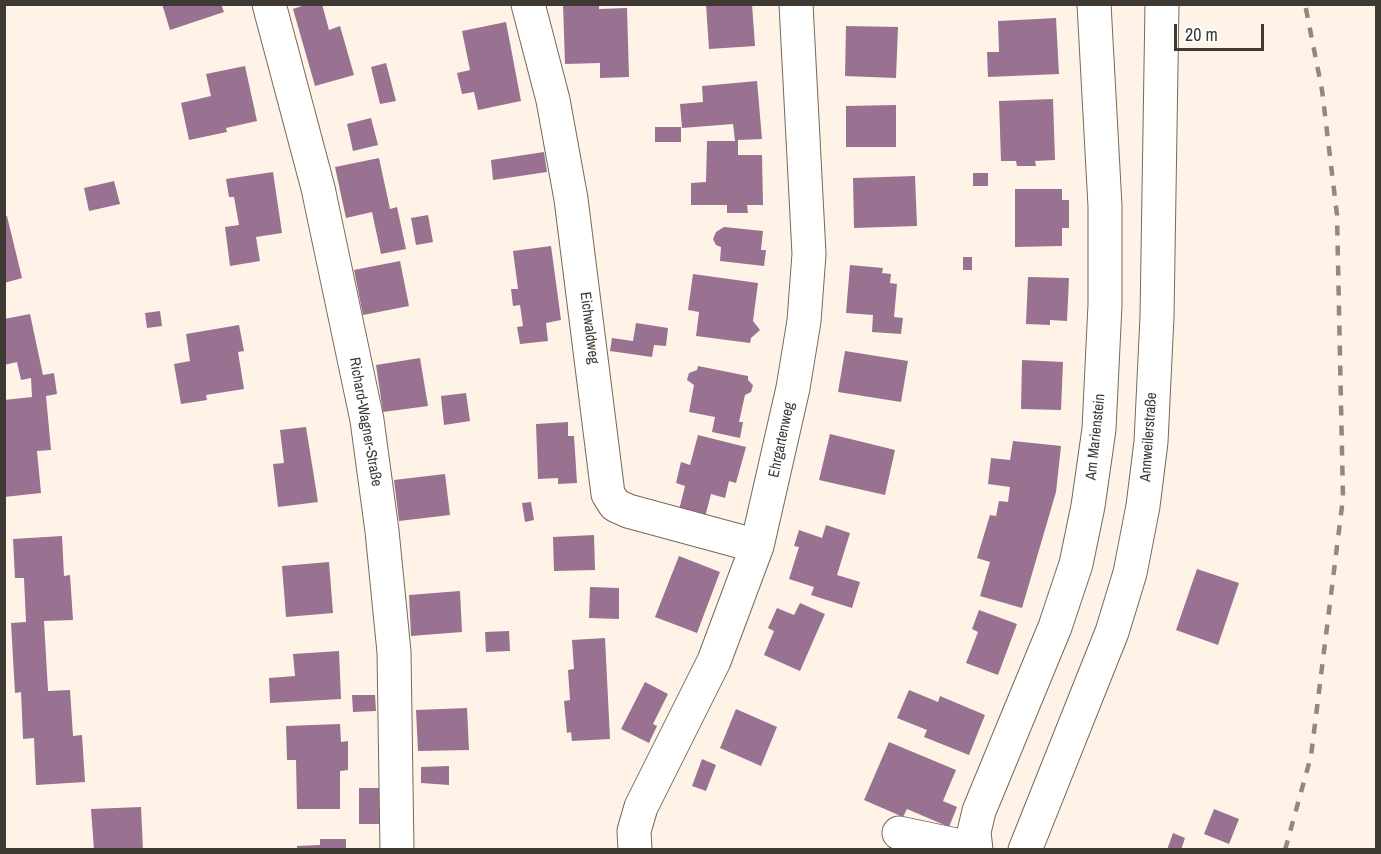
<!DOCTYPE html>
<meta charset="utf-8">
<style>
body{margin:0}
#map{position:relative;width:1381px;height:854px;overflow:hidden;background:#fef3e6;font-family:"Archivo Narrow",sans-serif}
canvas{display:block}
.frame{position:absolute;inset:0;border:6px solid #3e3933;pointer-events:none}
.scale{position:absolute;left:1174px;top:24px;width:90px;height:27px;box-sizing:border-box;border:3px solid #3e3933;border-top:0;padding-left:8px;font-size:18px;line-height:21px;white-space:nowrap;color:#3e3933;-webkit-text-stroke:4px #fff;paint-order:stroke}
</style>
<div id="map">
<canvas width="1381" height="854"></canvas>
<div class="frame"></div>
<div class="scale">20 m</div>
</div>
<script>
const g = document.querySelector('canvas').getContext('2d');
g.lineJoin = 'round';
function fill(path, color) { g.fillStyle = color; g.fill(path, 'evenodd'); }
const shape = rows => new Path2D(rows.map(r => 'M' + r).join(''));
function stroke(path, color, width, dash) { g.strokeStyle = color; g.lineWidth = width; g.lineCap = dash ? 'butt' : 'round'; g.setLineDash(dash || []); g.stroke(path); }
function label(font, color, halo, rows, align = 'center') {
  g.font = font + ' "Archivo Narrow",sans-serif'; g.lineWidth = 6; g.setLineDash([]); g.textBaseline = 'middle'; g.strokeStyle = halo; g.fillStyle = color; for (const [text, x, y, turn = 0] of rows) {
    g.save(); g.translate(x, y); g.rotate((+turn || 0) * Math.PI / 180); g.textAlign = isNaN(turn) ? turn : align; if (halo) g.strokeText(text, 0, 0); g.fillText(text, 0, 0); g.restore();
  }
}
fill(shape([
 [162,4,221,4,224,12,170,30],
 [308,4,322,4,329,30,340,26,354,75,315,86,293,9],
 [563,4,599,4,599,9,627,8,629,77,600,78,600,63,565,64],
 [706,4,752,4,755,46,709,49],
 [1056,18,1059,74,988,77,987,52,999,52,998,21],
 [506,22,521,101,478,110,474,92,462,94,457,73,470,70,462,31],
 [846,26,898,27,896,78,845,76],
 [386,63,396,101,380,104,371,67],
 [245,66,257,121,226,128,227,132,189,140,181,103,211,96,206,74],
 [757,81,762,139,738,140,738,155,762,155,763,205,747,205,748,213,727,213,727,205,691,205,691,183,706,182,707,141,735,141,733,124,682,128,680,104,703,102,702,86],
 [1053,99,1055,160,1035,161,1036,166,1017,166,1016,161,1001,161,999,101],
 [896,105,896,147,846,147,846,106],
 [371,118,378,145,353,151,347,124],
 [655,127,681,127,681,142,655,142],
 [544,152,547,172,493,180,491,160],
 [379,158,390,209,397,207,406,249,381,254,372,212,346,218,335,167],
 [273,172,282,233,256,237,260,261,230,266,225,227,239,225,234,197,229,197,226,179],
 [973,173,988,173,988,186,973,186],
 [915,176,917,226,854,228,853,178],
 [114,181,120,204,89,211,84,188],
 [1015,189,1062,189,1062,200,1069,200,1069,228,1062,228,1062,246,1015,247],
 [428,215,433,242,416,245,411,218],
 [7,216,22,278,4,283,4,217],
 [724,227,763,231,761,250,766,250,764,266,720,261,721,247,716,245,713,239,716,232],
 [551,246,561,320,546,323,548,341,520,344,517,327,523,326,520,305,513,306,511,289,518,289,513,251],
 [963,257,972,257,972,270,963,270],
 [400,261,409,306,363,315,354,270],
 [850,265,883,268,882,273,891,274,890,283,897,284,894,317,903,318,901,334,872,332,873,315,846,313],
 [693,274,758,283,753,321,760,330,751,338,750,343,696,336,699,312,688,310],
 [1028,277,1069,278,1067,321,1050,320,1050,325,1026,324],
 [160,311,162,326,147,328,145,313],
 [30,314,43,375,54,373,57,394,46,396,51,450,37,451,41,493,4,497,4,400,32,397,31,378,21,380,17,362,4,365,4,319],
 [636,323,668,328,666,346,654,345,652,357,610,351,612,338,633,341],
 [239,325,244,351,238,352,244,389,206,395,207,400,181,404,174,364,190,361,186,334],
 [845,351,908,361,901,402,838,392],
 [420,358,428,406,383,412,376,365],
 [1022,360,1063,362,1061,410,1021,409],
 [698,366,748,376,748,380,753,385,751,392,745,395,739,422,743,422,740,438,712,432,715,417,689,412,694,385,687,380,689,373,697,370],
 [466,393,470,421,444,425,441,396],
 [568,422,568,436,574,436,577,483,558,484,558,478,538,479,536,424],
 [306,427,318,502,278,507,273,464,284,463,280,430],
 [830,434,895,450,885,495,819,480],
 [698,435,746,447,736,483,729,481,725,498,711,494,705,517,679,510,685,486,676,483,681,462,690,465],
 [1013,441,1061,446,1056,492,1022,608,980,596,990,562,977,558,990,515,996,516,999,501,1008,502,1010,487,988,484,991,458,1010,460],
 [445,474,450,515,399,521,394,480],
 [531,502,534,520,525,522,522,503],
 [826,525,850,533,837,575,860,582,852,608,811,595,814,587,789,579,799,547,794,546,799,530,822,538],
 [594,535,595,570,554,571,553,537],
 [62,536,64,576,70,575,73,620,44,621,48,691,70,690,73,736,82,735,85,782,36,785,34,738,23,739,21,692,15,693,11,623,26,622,24,578,15,578,13,539],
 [679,556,720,572,697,633,655,617],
 [329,562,333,613,286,617,282,566],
 [1197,569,1239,583,1218,645,1176,630],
 [590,587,619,588,619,619,589,618],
 [460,591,462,632,411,636,409,595],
 [800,603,825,614,800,671,764,655,774,631,768,628,777,608,794,615],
 [979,610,1017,624,998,675,966,663,978,632,972,629],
 [509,631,510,651,486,652,485,632],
 [605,638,610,739,572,741,571,732,567,733,564,701,570,700,568,670,574,669,572,640],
 [339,651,341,699,270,703,269,678,295,676,293,654],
 [645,682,668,694,653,724,657,726,649,743,621,729],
 [909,690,938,702,940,696,985,715,969,755,924,737,927,730,897,718],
 [352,695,375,695,376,711,353,712],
 [467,708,469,750,418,751,416,710],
 [736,709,777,727,761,766,720,748],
 [340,724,341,742,348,741,348,770,340,771,340,809,297,809,296,760,287,760,286,726],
 [889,742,956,770,943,801,957,807,949,827,907,809,903,817,864,800],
 [702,759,716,765,706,791,692,786],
 [449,766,449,785,421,783,421,767],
 [359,788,380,788,380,824,359,824],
 [141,807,143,850,94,850,91,809],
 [1214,809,1239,819,1229,844,1204,834],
 [1173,833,1185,838,1181,850,1167,850],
 [320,839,346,839,346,850,297,850,297,846,320,845]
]), '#987290');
const minor = shape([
 [269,4,318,188,367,420,382,531,394,652,397,850],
 [528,4,553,100,571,199,608,494,615,505,628,511,757,546],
 [899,833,975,849],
 [635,850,634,831,641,807,714,661,757,546,793,388,804,321,809,254,796,4],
 [976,850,974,832,979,811,1055,627,1076,564,1088,506,1099,429,1105,305,1105,206,1094,4],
 [1025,850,1112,632,1130,573,1143,506,1151,442,1157,317,1162,4]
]);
stroke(minor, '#74695b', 35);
stroke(minor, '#fff', 33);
stroke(shape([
 [1285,850,1311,756,1343,498,1337,215,1322,90,1305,4]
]), '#918980', 4.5, [10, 10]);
label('15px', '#3e3933', '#fff', [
 ["Eichwaldweg",589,328,83],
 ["Richard-Wagner-Straße",365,422,80],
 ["Am Marienstein",1096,437,-84],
 ["Annweilerstraße",1149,437,-86],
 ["Ehrgartenweg",782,440,-78]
]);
</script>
